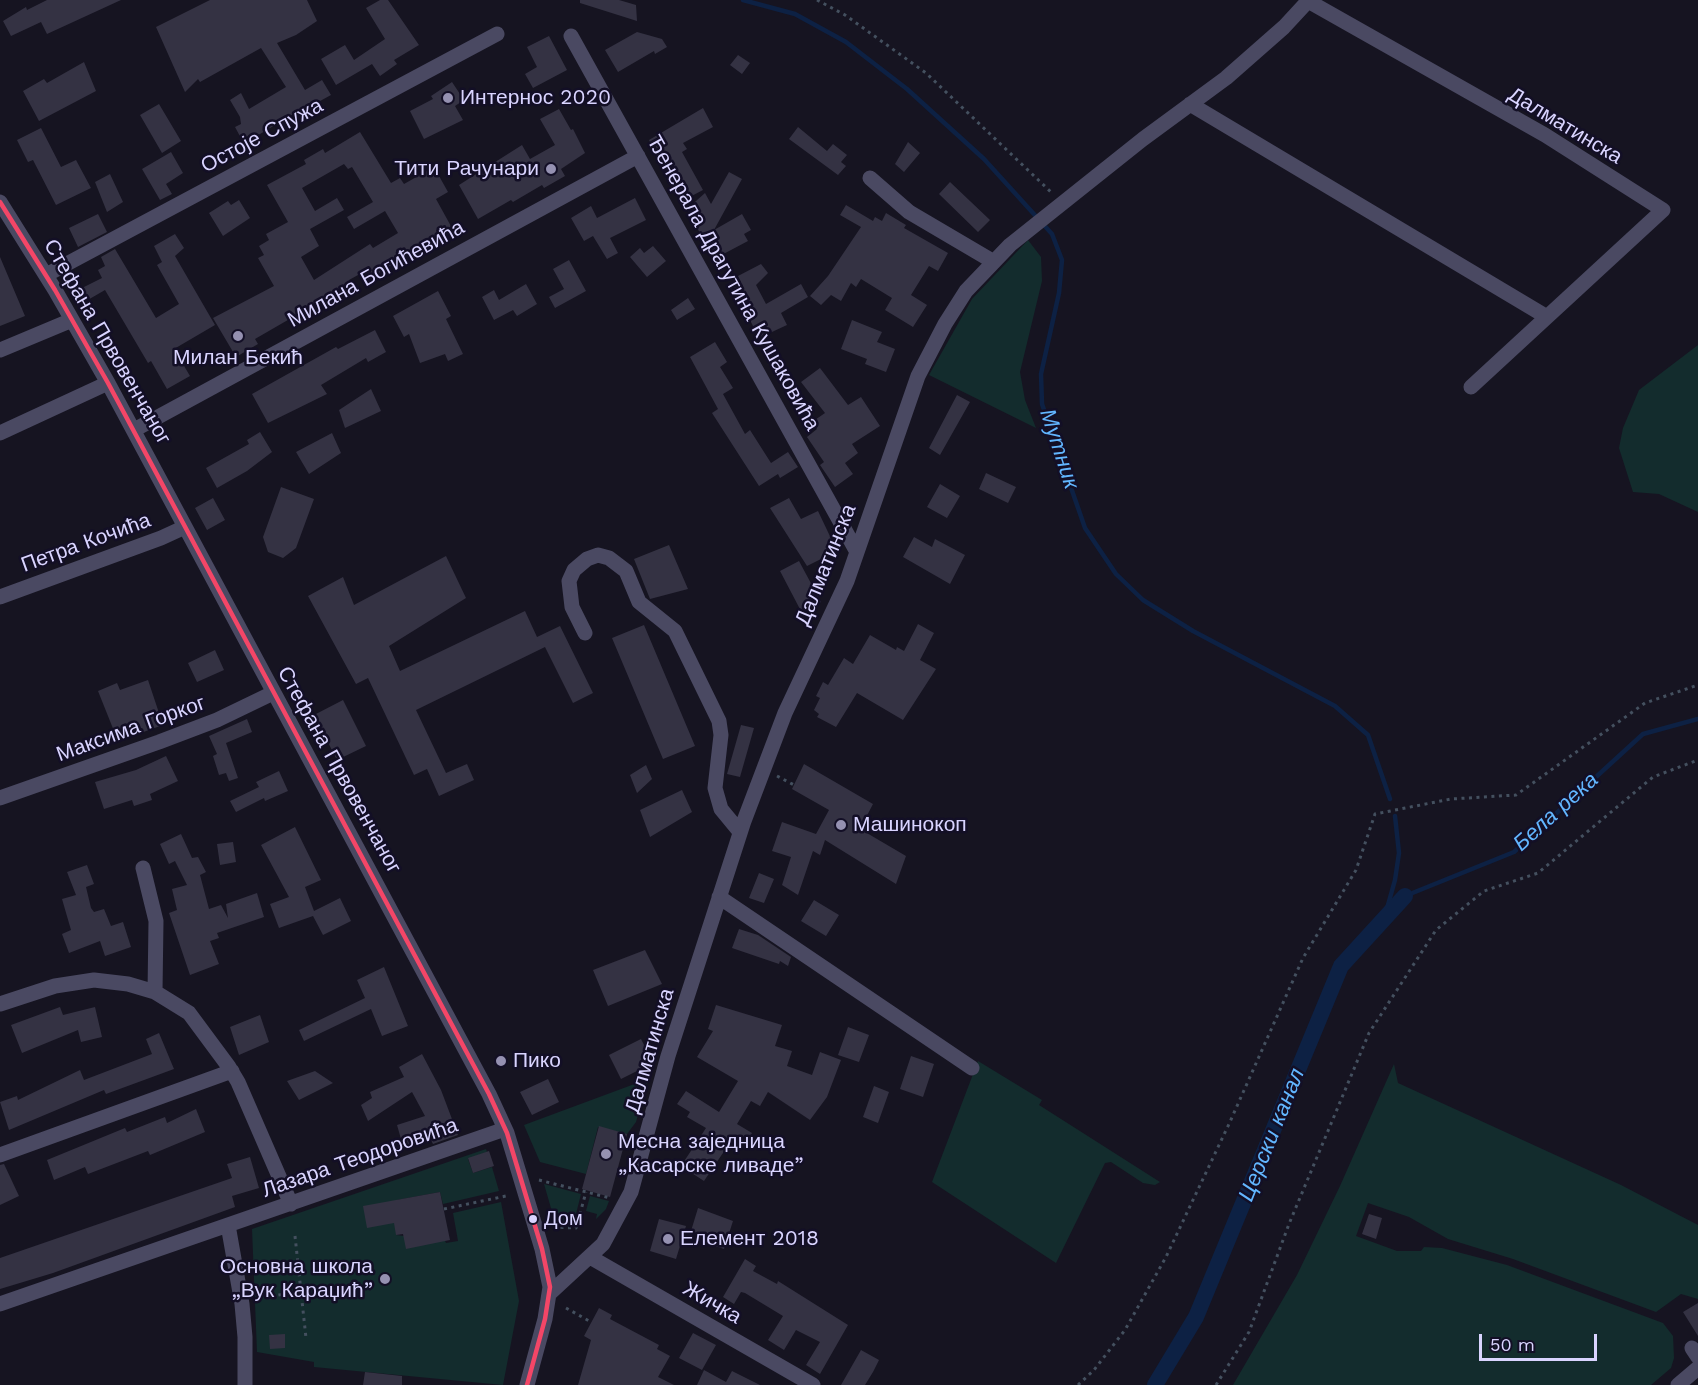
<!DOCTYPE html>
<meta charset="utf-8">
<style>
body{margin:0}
#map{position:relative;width:1698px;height:1385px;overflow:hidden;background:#161421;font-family:"Work Sans",sans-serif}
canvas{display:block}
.scale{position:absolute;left:1479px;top:1334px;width:118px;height:27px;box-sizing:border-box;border:3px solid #d9d4ff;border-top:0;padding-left:8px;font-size:18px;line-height:21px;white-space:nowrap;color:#d9d4ff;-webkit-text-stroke:4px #130f26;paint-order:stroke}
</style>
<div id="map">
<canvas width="1698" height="1385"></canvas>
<div class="scale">50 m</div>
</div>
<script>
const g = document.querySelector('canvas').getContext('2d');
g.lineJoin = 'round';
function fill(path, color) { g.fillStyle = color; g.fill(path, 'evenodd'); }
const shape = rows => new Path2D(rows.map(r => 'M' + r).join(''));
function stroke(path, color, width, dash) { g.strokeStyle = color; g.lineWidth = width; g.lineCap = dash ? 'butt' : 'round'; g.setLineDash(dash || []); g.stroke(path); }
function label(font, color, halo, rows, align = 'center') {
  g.font = font + ' "Work Sans",sans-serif'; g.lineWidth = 5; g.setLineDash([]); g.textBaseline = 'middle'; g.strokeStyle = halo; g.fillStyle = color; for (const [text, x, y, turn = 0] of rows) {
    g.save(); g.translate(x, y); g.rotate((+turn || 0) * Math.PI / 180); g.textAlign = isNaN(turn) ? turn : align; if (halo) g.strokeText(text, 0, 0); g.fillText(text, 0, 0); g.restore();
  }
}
fill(shape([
 [1028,240,1041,257,1042,281,1020,372,1025,400,1036,428,929,375,972,299],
 [1698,345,1698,512,1659,494,1633,492,1619,448,1623,428,1639,390],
 [978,1061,1042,1100,1039,1105,1160,1182,1155,1185,1143,1183,1111,1162,1105,1163,1056,1263,932,1182],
 [1394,1064,1398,1083,1621,1185,1698,1225,1698,1299,1681,1294,1656,1312,1513,1259,1448,1239,1409,1217,1368,1203,1356,1236,1397,1251,1421,1251,1424,1247,1442,1248,1507,1265,1663,1323,1673,1336,1674,1358,1671,1368,1651,1385,1233,1385,1297,1275,1340,1186],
 [648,1079,636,1122,627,1134,598,1127,586,1174,540,1162,524,1125],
 [486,1149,487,1152,468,1159,473,1173,492,1167,499,1191,443,1204,440,1192,397,1200,396,1235,445,1241,446,1243,458,1241,453,1213,501,1202,519,1301,503,1385,314,1367,314,1362,257,1352,252,1229],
 [544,1184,581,1194,574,1222,555,1222],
 [590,1196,609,1201,606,1209,596,1219,597,1214,586,1211]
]), '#132c2d');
stroke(shape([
 [743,0,795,14,846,42,907,89,984,159,1052,234,1062,260,1059,293,1041,374,1042,404,1085,528,1116,574,1143,600,1193,631,1335,706,1368,735,1390,799],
 [1405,896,1514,852,1643,734,1698,719],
 [1384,919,1395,880,1399,853,1395,816]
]), '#0d2144', 4.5);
stroke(shape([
 [1155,1385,1196,1317,1341,966,1405,896]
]), '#0d2144', 16);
fill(shape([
 [47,0,121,0,47,34,41,22,11,36,3,21,26,7,27,10],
 [210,0,307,0,317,21,296,35,277,43,305,90,322,80,331,95,311,106,310,104,250,140,248,136,242,140,235,127,241,124,240,117,230,100,241,93,249,109,286,87,261,48,200,82,198,79,185,92,156,27],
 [380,0,388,0,419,45,394,60,397,64,380,76,372,64,336,85,321,59,345,45,354,60,385,39,366,8],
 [580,0,619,0,636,5,637,21,580,3],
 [637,32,662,39,667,47,655,54,654,51,618,72,605,50],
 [549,36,567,70,533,88,525,74,537,67,527,47],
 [738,55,750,63,742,74,730,65],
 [84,62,96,91,39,121,23,91,44,79,47,83],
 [452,82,464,100,455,106,463,120,424,139,410,111,433,99,431,96],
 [159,104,181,141,162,153,140,115],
 [703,108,713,127,683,143,687,149,682,152,703,190,682,201,678,193,676,194,649,140],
 [559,109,571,130,573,129,585,153,561,169,565,176,544,188,542,185,513,202,511,200,478,219,459,185,522,145,530,159,555,145,540,119],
 [798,127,827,151,833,144,847,155,841,162,846,166,838,175,789,139],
 [41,128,61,167,76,160,91,188,56,205,33,160,28,162,17,140],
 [360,132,391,183,400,178,404,184,434,167,448,192,436,199,452,228,371,278,367,270,349,280,353,288,341,295,338,291,255,339,258,344,236,357,213,318,274,286,258,258,264,255,259,246,269,240,266,234,288,222,267,185,306,164,304,160,323,149,325,153],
 [344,164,348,169,352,167,373,202,347,217,354,229,385,211,398,233,373,248,370,244,314,280,301,257,319,246,310,229,344,210,337,198,315,211,302,188],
 [908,142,920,153,904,172,895,164],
 [171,152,183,173,166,184,172,194,160,200,142,169],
 [729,172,742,179,714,230,742,214,751,230,744,234,748,241,714,259,687,209,705,193,711,204],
 [110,174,123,202,107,212,95,182],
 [950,182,990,220,978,232,939,194],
 [635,198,646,220,610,238,618,253,607,259,593,236,584,241,571,218,591,206,597,218],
 [239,200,250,218,223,236,209,213,228,201,231,205],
 [846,205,873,221,875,217,882,221,886,213,906,225,904,228,948,253,938,271,929,266,911,295,927,305,913,327,885,310,892,298,861,279,856,287,851,283,841,301,831,295,821,305,810,296,828,276,861,227,840,215],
 [98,214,107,232,78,247,69,228],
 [175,234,184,248,175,256,215,325,174,349,190,376,167,389,151,361,148,363,105,290,86,301,80,289,102,278,98,270,105,266,101,257,115,249,156,318,179,304,157,265,162,262,154,246],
 [653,246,666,261,647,277,630,257,640,248,644,253],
 [0,257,25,316,0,326],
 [569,260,586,291,555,308,549,297,564,289,553,269],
 [761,264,768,273,756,285,766,304,801,284,808,297,781,313,787,325,759,338,733,286,741,282,738,276],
 [526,284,537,304,517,316,513,310,494,320,482,297,494,290,499,300],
 [438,291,451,316,446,319,463,354,448,361,445,354,420,363,409,334,404,337,393,316],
 [688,298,695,309,677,320,671,310],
 [852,320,882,332,877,342,895,349,886,372,865,364,867,359,841,349],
 [375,330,386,352,368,362,366,358,321,385,327,394,268,423,252,394,336,347,338,349],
 [715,342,727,362,720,367,733,388,723,394,745,434,750,430,771,463,788,452,798,467,780,478,778,474,759,486,712,413,718,409,690,357],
 [820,368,848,405,861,397,880,426,852,444,858,453,845,463,853,474,835,487,820,465,824,462,807,437,817,429,812,422,825,413,801,382],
 [371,389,381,411,345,428,339,410],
 [957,395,970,402,940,455,929,448],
 [260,432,272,452,247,471,217,488,206,468,249,444,247,440],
 [332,433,341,453,309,474,296,452],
 [986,473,1016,487,1008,503,979,489],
 [940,484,960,496,947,518,927,507],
 [281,487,314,499,296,548,283,558,268,552,263,537],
 [213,498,225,520,207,530,195,508],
 [789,498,801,519,818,511,837,551,807,566,770,508],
 [914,537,932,547,935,539,965,555,950,584,903,557],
 [669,545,688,589,650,599,634,559],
 [446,556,466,598,389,646,400,671,525,611,537,637,560,626,593,693,573,703,545,647,416,710,446,773,467,764,474,780,439,796,427,769,414,775,368,678,356,684,308,596,343,577,354,605],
 [799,561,821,602,802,613,780,571],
 [918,624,934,633,920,660,936,669,903,720,857,693,836,727,817,717,819,714,814,710,820,698,816,696,823,682,828,685,844,658,853,664,870,635,896,650,897,647,904,651],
 [644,625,695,746,663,759,612,638],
 [215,650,224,670,197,682,188,663],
 [148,680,163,725,118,741,98,691,117,683,120,690],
 [343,700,366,746,337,760,314,715],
 [247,719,252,732,226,743,238,778,229,781,226,773,219,775,213,756,217,754,209,736],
 [741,725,754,728,740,777,727,774],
 [166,756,178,781,150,794,152,800,134,806,132,800,104,809,95,782,136,770],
 [804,764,873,804,860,829,906,856,896,884,825,840,820,855,813,851,798,895,782,885,791,857,772,851,782,822,816,834,829,810,792,789],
 [646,765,652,779,637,793,630,775],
 [279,771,288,791,265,801,264,798,236,812,230,801,259,787,256,782],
 [682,790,692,812,650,837,640,810],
 [295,827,321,880,305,887,314,911,340,898,351,921,323,935,313,916,279,928,270,904,289,897,261,845],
 [181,834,192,858,198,857,206,872,200,875,209,909,221,905,228,918,226,904,257,893,264,917,217,933,219,938,210,941,219,964,190,975,169,913,177,910,172,889,187,885,175,861,169,864,160,844],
 [233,842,236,862,220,865,217,844],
 [87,865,94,884,86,887,91,908,94,912,104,909,111,926,123,922,131,947,105,956,100,941,69,953,62,934,71,930,62,899,76,895,67,872],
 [759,873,774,879,764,903,749,898],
 [814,900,839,915,826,936,801,921],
 [739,929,758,935,791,957,788,966,780,961,779,964,732,948],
 [645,950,662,984,608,1006,593,970],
 [384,967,408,1026,382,1036,371,1009,304,1041,299,1030,365,998,357,980],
 [716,1005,782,1025,775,1046,792,1051,787,1066,812,1075,820,1052,841,1060,827,1097,810,1120,768,1092,760,1106,751,1101,737,1124,752,1133,745,1145,740,1142,734,1151,727,1147,704,1181,681,1166,706,1128,687,1117,690,1112,677,1104,686,1091,719,1112,738,1081,697,1057,713,1031,708,1029],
 [60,1007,63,1015,95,1007,102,1037,81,1042,78,1030,22,1053,11,1025],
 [260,1015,269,1042,239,1055,230,1027],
 [848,1027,869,1035,859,1062,838,1055],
 [159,1033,174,1069,106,1094,104,1090,9,1130,0,1102,17,1096,18,1100,80,1070,84,1080,152,1054,146,1039],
 [641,1039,653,1063,621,1079,609,1055],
 [422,1054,441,1090,458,1135,433,1144,430,1138,403,1146,397,1125,425,1116,412,1092,368,1121,361,1105,372,1098,370,1092,404,1077,399,1067],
 [911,1056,934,1064,923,1097,900,1089],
 [315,1071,333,1083,299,1100,287,1081],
 [548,1079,559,1102,532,1115,520,1092],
 [874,1086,889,1092,878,1123,863,1117],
 [196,1109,205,1132,150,1155,148,1151,88,1174,85,1167,54,1180,47,1160,125,1128,127,1132,165,1117,167,1123],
 [599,1126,627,1134,610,1197,582,1189],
 [489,1151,494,1166,473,1173,468,1158],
 [250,1157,259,1188,232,1196,235,1207,53,1273,0,1289,0,1258,232,1178,227,1164],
 [4,1164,19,1196,0,1205,0,1165],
 [440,1192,450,1240,406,1249,403,1234,396,1235,394,1223,367,1228,363,1206],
 [698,1208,733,1221,724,1249,712,1245,714,1239,691,1231],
 [1369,1214,1382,1218,1376,1239,1362,1234],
 [659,1219,686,1226,676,1259,650,1251],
 [745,1259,756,1266,753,1271,777,1284,778,1281,848,1325,820,1374,806,1365,820,1342,796,1330,784,1350,768,1340,783,1316,745,1293,741,1292,734,1304,723,1297],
 [1698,1303,1698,1336,1683,1312],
 [599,1308,612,1315,610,1319,659,1345,657,1349,670,1356,658,1377,674,1385,578,1385,591,1340,584,1336],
 [693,1333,716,1345,702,1370,679,1358],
 [285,1334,285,1348,270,1349,269,1335],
 [861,1350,879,1360,873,1372,865,1385,841,1385],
 [704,1370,726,1382,732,1371,760,1385,697,1385],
 [365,1372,402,1376,402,1385,363,1385]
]), '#343243');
stroke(shape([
 [817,0,845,15,926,73,1053,194],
 [777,776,794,785],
 [539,1180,610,1198],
 [444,1209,506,1196],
 [553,1227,576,1228,586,1192],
 [295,1236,306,1338],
 [271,1296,301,1292],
 [566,1308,591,1322],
 [1078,1385,1094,1370,1125,1330,1166,1257,1229,1124,1303,958,1356,870,1375,814,1451,799,1516,795,1645,703,1698,685],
 [1216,1385,1249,1332,1289,1224,1369,1033,1436,930,1484,891,1538,873,1653,777,1698,760]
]), '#44505f', 3, [3, 4.5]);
stroke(shape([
 [1308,1,1545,135,1663,210,1471,387],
 [571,36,857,552],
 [1190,104,1547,317],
 [870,178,909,212,994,262],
 [0,202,55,290,108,383,489,1094,507,1133,542,1249,550,1287,545,1319,527,1385],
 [46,275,497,34],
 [0,350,72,320],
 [134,430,638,156],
 [0,433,108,383],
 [0,597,161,538,185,527],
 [585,633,572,607,569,581,574,570,587,559,598,555,609,558,626,571,639,602,675,631,719,721,721,735,715,788,721,809,740,832],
 [0,798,159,742,217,720,273,693],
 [143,868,156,921,155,992,189,1013,229,1067,238,1082,291,1204],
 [719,897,972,1068],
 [0,1004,55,986,94,980,128,984,155,992],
 [0,1155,232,1071],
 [228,1225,242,1304,245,1337,245,1385],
 [590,1257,813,1385],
 [549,1294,603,1244,631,1192,668,1056,744,821,785,713,847,581,918,376,945,324,966,291,1010,245,1143,139,1226,78,1284,27,1309,0],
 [0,1304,505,1129],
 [1692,1348,1698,1357],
 [1678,1385,1698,1368]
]), '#4a4962', 15);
stroke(shape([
 [0,202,55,290,108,383,489,1094,507,1133,542,1249,550,1287,545,1319,527,1385]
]), '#f34667', 4.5);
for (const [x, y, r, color] of [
 [448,98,6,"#9591b1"],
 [551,169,6,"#9591b1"],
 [238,336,6,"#9591b1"],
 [841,825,6,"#9591b1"],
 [501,1061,6,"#9591b1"],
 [606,1154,6,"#9591b1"],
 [533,1219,5,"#d9d4ff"],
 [668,1239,6,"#9591b1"],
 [385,1279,6,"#9591b1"]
]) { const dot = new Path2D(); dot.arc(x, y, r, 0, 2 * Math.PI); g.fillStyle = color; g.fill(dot); stroke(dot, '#130f26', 2); }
label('20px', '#d9d4ff', '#130f26', [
 ["Дом",544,1219]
], 'left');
label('21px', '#d9d4ff', '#130f26', [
 ["Интернос 2020",460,98],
 ["Тити Рачунари",539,169,"right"],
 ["Милан Бекић",238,358,"center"],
 ["Машинокоп",853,825],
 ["Пико",513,1061],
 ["Месна заједница",618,1142],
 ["„Касарске ливаде”",618,1166],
 ["Елемент 2018",680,1239],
 ["Основна школа",373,1267,"right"],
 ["„Вук Караџић”",373,1291,"right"]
], 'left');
label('21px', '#d9d4ff', '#130f26', [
 ["Далматинска",1565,126,31],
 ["Остоје Спужа",262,136,-28],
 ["Милана Богићевића",376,274,-29],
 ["Ђенерала Драгутина Кушаковића",733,283,61],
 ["Стефана Првовенчаног",107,342,60],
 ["Петра Кочића",86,543,-20],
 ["Далматинска",826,565,-68],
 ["Максима Горког",131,729,-20],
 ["Стефана Првовенчаног",339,770,61],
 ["Далматинска",650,1051,-74],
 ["Лазара Теодоровића",360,1158,-19],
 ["Жичка",712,1303,30]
]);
label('italic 22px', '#62b6ff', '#130f26', [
 ["Мутник",1059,449,72],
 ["Бела река",1556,812,-42],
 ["Церски канал",1272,1135,-68]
]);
</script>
